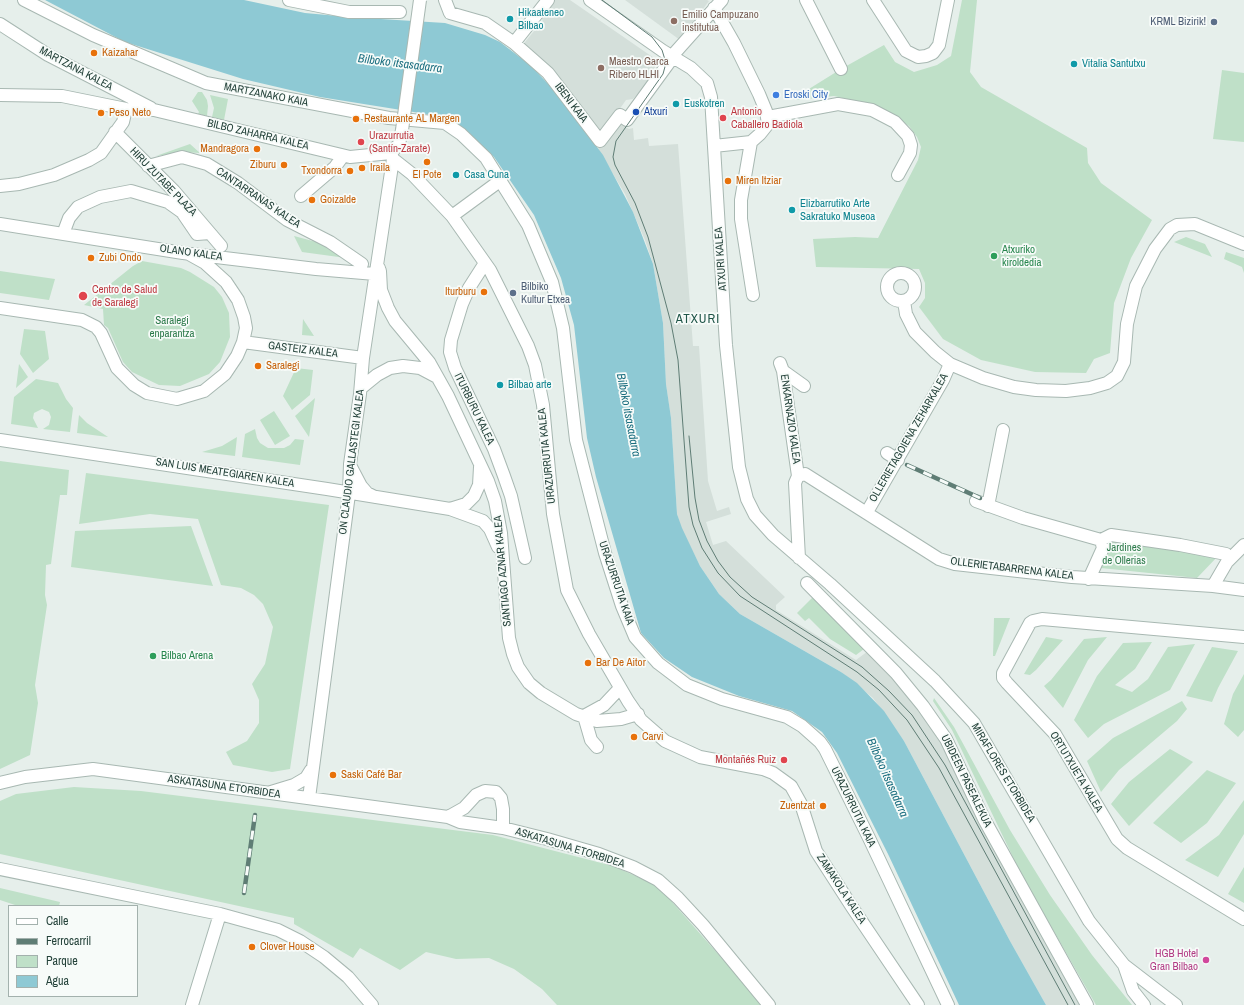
<!DOCTYPE html>
<meta charset="utf-8">
<style>
body{margin:0}
#map{position:relative;width:1244px;height:1005px;overflow:hidden;background:#e6efeb;font-family:"Archivo Narrow",sans-serif}
canvas{display:block}
.legend{position:absolute;left:8px;top:905px;width:130px;height:92px;box-sizing:border-box;background:#f7fbf9;border:1px solid #a3b1ad;margin:0;padding:5px 7px;list-style:none;font-size:12px;color:#24423a}
.legend li{display:flex;align-items:center;gap:8px;height:20px}
.legend b{width:20px;border:1px solid #a3b1ad}
</style>
<div id="map">
<canvas width="1244" height="1005"></canvas>
<ul class="legend">
<li><b style="height:5px;background:#fff"></b>Calle</li>
<li><b style="height:5px;background:#5f7d75"></b>Ferrocarril</li>
<li><b style="height:11px;background:#bfe0c8"></b>Parque</li>
<li><b style="height:11px;background:#8ec9d4"></b>Agua</li>
</ul>
</div>
<script>
const g = document.querySelector('canvas').getContext('2d');
g.lineJoin = 'round';
function fill(path, color) { g.fillStyle = color; g.fill(path, 'evenodd'); }
const shape = rows => new Path2D(rows.map(r => 'M' + r).join(''));
function stroke(path, color, width, dash) { g.strokeStyle = color; g.lineWidth = width; g.lineCap = dash ? 'butt' : 'round'; g.setLineDash(dash || []); g.stroke(path); }
function label(font, color, halo, rows, align = 'center') {
  g.font = font + ' "Archivo Narrow",sans-serif'; g.lineWidth = 3.5; g.setLineDash([]); g.textBaseline = 'middle'; g.strokeStyle = halo; g.fillStyle = color; for (const [text, x, y, turn = 0] of rows) {
    g.save(); g.translate(x, y); g.rotate((+turn || 0) * Math.PI / 180); g.textAlign = isNaN(turn) ? turn : align; if (halo) g.strokeText(text, 0, 0); g.fillText(text, 0, 0); g.restore();
  }
}
fill(shape([
 [554,0,570,0,654,58,656,65,653,71,656,74,643,92,641,90,633,99,626,100,602,134,573,100,569,90,550,70,521,47,543,20,541,18],
 [625,0,707,0,709,1,680,40],
 [618,122,629,129,633,128,634,140,648,138,649,146,678,144,693,346,699,346,708,481,717,511,729,507,731,514,706,522,713,545,726,541,785,597,776,605,776,610,856,660,868,651,903,687,945,746,1082,1005,1046,1005,1010,941,904,741,873,698,841,672,740,614,719,594,700,566,681,528,677,514,671,419,666,384,663,323,653,264,645,240,625,194,598,149]
]), '#d4dfda');
fill(shape([
 [962,0,977,0,970,72,981,87,1087,148,1088,163,1101,183,1152,220,1131,258,1114,303,1110,353,1094,359,1086,373,1035,372,981,360,943,339,919,307,925,298,925,283,919,269,816,267,813,239,855,237,878,238,918,160,921,147,917,137,909,126,896,117,877,106,834,96,798,100,796,97,841,69,884,45,895,62,914,72,937,65,951,56],
 [1222,70,1244,73,1244,142,1213,139],
 [198,92,202,92,207,100,208,106,207,116,198,114,199,112,192,101],
 [210,95,228,99,224,120,212,117,214,108],
 [190,144,200,153,183,152,156,156],
 [294,236,324,244,346,258,302,252],
 [1186,237,1205,244,1212,257,1174,242],
 [1226,252,1244,258,1244,273,1242,267,1224,259],
 [142,261,181,268,190,272,214,287,222,297,229,313,230,337,220,362,209,374,180,386,159,385,132,372,123,362,108,328,104,325,103,309,84,305,133,266],
 [0,271,55,279,49,300,0,293],
 [303,319,314,336,302,335],
 [24,329,45,331,49,359,33,373,20,354],
 [19,364,28,377,16,388],
 [296,368,313,370,310,395,292,410,283,396],
 [36,379,58,383,66,399,73,408,70,432,43,429,49,425,51,417,49,412,42,409,34,413,33,418,38,428,11,424,14,397],
 [315,398,309,437,295,416],
 [274,411,290,436,275,445,260,420],
 [79,415,87,423,108,437,77,433],
 [255,429,257,438,260,443,268,448,284,448,290,445,295,439,304,440,300,465,242,457,245,434],
 [237,437,235,456,202,452,222,446],
 [0,461,69,470,67,495,60,495,51,564,46,565,45,595,47,605,35,685,38,703,30,755,0,769],
 [86,473,329,505,290,769,272,772,233,765,226,752,247,741,259,723,259,700,252,684,265,664,273,627,263,604,254,595,241,588,221,585,198,519,150,514,79,524],
 [191,526,213,586,71,567,75,531],
 [1114,537,1218,556,1197,578,1101,568],
 [813,597,864,649,856,655,830,639,809,618,805,621,797,613],
 [994,618,1010,618,995,656,993,656],
 [1046,637,1063,640,1036,670,1030,675,1024,674],
 [1107,637,1088,660,1063,708,1044,686,1051,680,1084,639],
 [1152,642,1135,669,1115,685,1132,692,1148,679,1168,647,1195,644,1170,690,1104,724,1088,738,1074,720,1097,676,1123,643],
 [1212,647,1238,651,1218,688,1212,702,1186,696],
 [1244,674,1244,730,1238,737,1224,724,1233,694],
 [934,698,954,727,1010,830,1050,895,1092,955,1132,1005,1096,1005,1021,874,952,730,933,701],
 [1182,701,1187,709,1177,721,1119,770,1101,792,1087,761,1113,738],
 [1170,749,1193,762,1129,826,1111,804,1129,782],
 [1207,770,1236,783,1207,823,1181,843,1153,823],
 [74,787,141,791,493,835,613,866,658,886,763,1005,557,1005,542,989,514,969,489,958,456,959,426,952,400,970,360,948,353,958,294,924,294,918,0,854,0,801,16,794],
 [1244,800,1244,834,1218,877,1185,860,1219,835],
 [1244,867,1244,903,1228,894],
 [0,888,60,902,59,906,18,906,0,900]
]), '#bfe0c8');
fill(shape([
 [45,0,244,0,305,13,349,17,445,23,485,35,500,42,530,65,554,90,603,155,633,212,653,264,663,323,666,384,671,418,677,514,682,528,700,566,719,594,740,614,841,672,857,683,884,711,904,741,1010,941,1046,1005,959,1005,888,854,837,753,822,732,792,711,739,696,692,677,664,658,641,633,596,477,587,438,574,325,561,278,534,215,494,157,451,118,320,97,243,79,125,42]
]), '#8ec9d4');
const minor = shape([
 [24,0,93,35,206,83,389,118,445,123,461,134,486,158,528,225,552,282,563,328,576,440,605,553,622,606,635,637,658,663,687,685,722,699,787,717,802,726,820,742,825,749,869,838,948,1005],
 [289,0,349,12,400,12],
 [445,0,450,13,485,23,514,43,548,73,600,141,620,115,627,120,673,57],
 [590,0,663,51,691,68,707,83,711,97,726,345,739,467,747,499,755,515,773,535,830,584,935,681,974,723,1089,921,1124,965,1176,1005],
 [806,0,841,69],
 [873,0,906,51,918,57,926,56,933,53,939,45,948,0],
 [714,8,734,43,759,94,766,111,768,124,760,134,751,142,714,146],
 [0,24,48,55,151,108],
 [514,43,548,0],
 [672,56,722,0],
 [0,95,62,96,126,109,154,110,350,157,391,153],
 [768,117,838,104,872,110,895,122,908,136,911,145,910,153,898,175],
 [115,132,174,191,221,246],
 [751,142,741,200,741,219,753,295],
 [391,153,399,144,402,130],
 [393,159,412,174,452,216,490,270,528,346,535,365,543,405,553,514,567,590,589,634,628,701,641,720,665,741,700,757,763,769,773,773,791,786,801,804,816,851,852,907,918,1005],
 [148,166,182,157,207,164,238,183,287,220,330,242,362,264],
 [0,186,19,184,54,175,89,160,101,153,123,122,126,109],
 [301,196,335,167,343,156],
 [452,216,501,180],
 [0,224,183,253,316,269,375,274,379,268],
 [63,234,69,218,78,207,100,197,131,191,168,202,182,212,197,234,210,233],
 [485,263,469,288,462,304,451,340,450,352,455,368,494,449,504,476,511,496,525,558],
 [380,271,381,290,388,308,395,321,429,362,448,396,488,481,495,501,501,533,509,638,513,654,518,667,529,683,541,693,576,714,597,721,621,719,638,714],
 '887 287a14 14 0 1 1 28 0a14 14 0 1 1-28 0Z',
 [904,301,906,314,915,332,935,352,950,364,983,378,1014,387,1036,390,1066,391,1090,388,1107,383,1117,376,1124,362,1127,324,1136,286,1155,249,1170,229,1177,225,1195,224,1244,244],
 [0,308,82,320,96,327,101,333,117,368,134,385,147,393,177,399,204,391,225,374,237,356,243,342,246,328,244,317,238,300,226,282,205,263,187,253],
 [243,342,363,358],
 [780,363,783,371,798,476],
 [783,371,804,386],
 [361,388,377,375,390,368,403,366,420,368,437,377],
 [0,440,327,489,450,509,483,521,490,529,498,547],
 [887,453,898,460],
 [351,467,361,486,367,493,375,497],
 [976,501,1023,518,1101,540,1103,548,1089,579],
 [988,506,1003,430],
 [450,509,466,504,474,496,479,485,480,467],
 [867,512,943,380,950,364],
 [1101,540,1111,535,1180,545,1226,554],
 [799,558,795,483,798,476,805,474,939,559,955,564,1072,577,1213,586,1244,590],
 [807,583,896,673,923,706,946,739,984,819,1087,1005],
 [1213,586,1227,562,1244,545],
 [1244,637,1042,619,1033,621,1030,623,1003,673,1003,678,1007,683,1055,734,1117,839,1127,848,1244,919],
 [584,716,604,705,620,688],
 [584,716,591,740,597,747],
 [0,783,25,777,93,769,448,817,460,822,503,828,547,839,599,854,633,867,658,880,678,898,703,925,769,1005],
 [271,792,294,785,306,778,311,770],
 [309,798,349,494,350,464,360,394,363,358,393,159,391,153],
 [448,817,464,808,476,795,485,791,496,792,501,798,503,809,503,828],
 [0,869,220,914,278,930,300,941,324,957,348,977,372,1005],
 [1124,965,1133,991,1144,1005],
 [192,1005,220,914]
]);
stroke(minor, '#a8b8b2', 14);
stroke(minor, '#fff', 12);
stroke(shape([
 [602,0,652,37,662,50,666,63,663,74,616,141,613,157,615,165,635,203,648,237,671,323,678,360,689,507,693,525,702,548,718,573,740,596,857,672,879,690,907,720,939,768,1068,1005],
 [689,436,695,498,699,520,707,541,718,561,730,577,752,597,862,667,889,691,912,715,945,765,1075,1005]
]), '#5f7d75', 1);
const rail = shape([
 [907,465,980,498],
 [244,893,255,815]
]);
stroke(rail, '#5f7d75', 4.5);
stroke(rail, '#f7fbf9', 3, [9]);
const minorBridge = shape([
 [402,130,420,0]
]);
stroke(minorBridge, '#a8b8b2', 14, []);
stroke(minorBridge, '#fff', 12);
for (const [x, y, r, color] of [
 [510,19,4,"#0f9aa8"],
 [674,21,4,"#8d6e63"],
 [1214,22,4,"#5c6f8a"],
 [94,53,4,"#e8710a"],
 [1074,64,4,"#0f9aa8"],
 [601,68,4,"#8d6e63"],
 [776,95,4,"#3f7fe0"],
 [676,104,4,"#0f9aa8"],
 [636,112,4,"#1a4fb4"],
 [101,113,4,"#e8710a"],
 [723,118,4,"#e0444e"],
 [356,119,4,"#e8710a"],
 [361,142,4,"#e0444e"],
 [257,149,4,"#e8710a"],
 [427,162,4,"#e8710a"],
 [284,165,4,"#e8710a"],
 [362,168,4,"#e8710a"],
 [350,171,4,"#e8710a"],
 [456,175,4,"#0f9aa8"],
 [728,181,4,"#e8710a"],
 [312,200,4,"#e8710a"],
 [792,210,4,"#0f9aa8"],
 [994,256,4,"#2e9e5b"],
 [91,258,4,"#e8710a"],
 [484,292,4,"#e8710a"],
 [513,293,4,"#5c6f8a"],
 [83,296,5,"#e0444e"],
 [258,366,4,"#e8710a"],
 [500,385,4,"#0f9aa8"],
 [153,656,4,"#2e9e5b"],
 [588,663,4,"#e8710a"],
 [634,737,4,"#e8710a"],
 [784,760,4,"#e0444e"],
 [333,775,4,"#e8710a"],
 [823,806,4,"#e8710a"],
 [252,947,4,"#e8710a"],
 [1206,960,4,"#d1479c"]
]) { const dot = new Path2D(); dot.arc(x, y, r, 0, 2 * Math.PI); g.fillStyle = color; g.fill(dot); stroke(dot, '#f7fbf9', 1.5); }
label('11px', '#0d838f', '#f7fbf9', [
 ["Hikaateneo",518,13],
 ["Bilbao",518,26],
 ["Vitalia Santutxu",1082,64],
 ["Euskotren",684,104],
 ["Casa Cuna",464,175],
 ["Elizbarrutiko Arte",800,204],
 ["Sakratuko Museoa",800,217],
 ["Bilbao arte",508,385]
], 'left');
label('11px', '#785e54', '#f7fbf9', [
 ["Emilio Campuzano",682,15],
 ["institutua",682,28],
 ["Maestro Garca",609,62],
 ["Ribero HLHI",609,75]
], 'left');
label('11px', '#4e5e75', '#f7fbf9', [
 ["KRML Bizirik!",1206,22],
 ["Bilbiko",521,287,"left"],
 ["Kultur Etxea",521,300,"left"]
], 'right');
label('11px', '#c56008', '#f7fbf9', [
 ["Kaizahar",102,53],
 ["Peso Neto",109,113],
 ["Restaurante AL Margen",364,119],
 ["Mandragora",249,149,"right"],
 ["Ziburu",276,165,"right"],
 ["Iraila",370,168],
 ["Txondorra",342,171,"right"],
 ["El Pote",427,175,"center"],
 ["Miren Itziar",736,181],
 ["Goizalde",320,200],
 ["Zubi Ondo",99,258],
 ["Iturburu",476,292,"right"],
 ["Saralegi",266,366],
 ["Bar De Aitor",596,663],
 ["Carvi",642,737],
 ["Saski Café Bar",341,775],
 ["Zuentzat",815,806,"right"],
 ["Clover House",260,947]
], 'left');
label('11px', '#24423a', '#f7fbf9', [
 ["MARTZANA KALEA",76,69,28],
 ["MARTZANAKO KAIA",266,95,11],
 ["IBENI KAIA",571,103,53],
 ["BILBO ZAHARRA KALEA",258,135,13],
 ["HIRU ZUTABE PLAZA",163,182,46],
 ["CANTARRANAS KALEA",258,198,34],
 ["OLANO KALEA",191,253,8],
 ["ATXURI KALEA",721,259,-94],
 ["GASTEIZ KALEA",303,350,7],
 ["ITURBURU KALEA",474,409,64],
 ["ENKARNAZIO KALEA",790,419,82],
 ["OLLERIETAGOIENA ZEHARKALEA",909,438,-60],
 ["URAZURRUTIA KALEA",547,456,-96],
 ["ON CLAUDIO GALLASTEGI KALEA",352,462,-83],
 ["SAN LUIS MEATEGIAREN KALEA",225,473,9],
 ["OLLERIETABARRENA KALEA",1012,569,7],
 ["SANTIAGO AZNAR KALEA",503,571,-95],
 ["URAZURRUTIA KAIA",616,583,71],
 ["ORTUTXUETA KALEA",1076,772,59],
 ["MIRAFLORES ETORBIDEA",1003,773,59],
 ["UBIDEEN PASEALEKUA",966,781,64],
 ["ASKATASUNA ETORBIDEA",224,787,8],
 ["URAZURRUTIA KAIA",853,807,64],
 ["ASKATASUNA ETORBIDEA",570,848,17],
 ["ZAMAKOLA KALEA",841,889,57]
]);
label('11px', '#366cbe', '#f7fbf9', [
 ["Eroski City",784,95]
], 'left');
label('11px', '#164399', '#f7fbf9', [
 ["Atxuri",644,112]
], 'left');
label('11px', '#be3a42', '#f7fbf9', [
 ["Antonio",731,112],
 ["Caballero Badiola",731,125],
 ["Urazurrutia",369,136],
 ["(Santín-Zarate)",369,149],
 ["Centro de Salud",92,290],
 ["de Saralegi",92,303],
 ["Montañés Ruiz",776,760,"right"]
], 'left');
label('11px', '#27864d', '#f7fbf9', [
 ["Atxuriko",1002,250],
 ["kiroldedia",1002,263],
 ["Bilbao Arena",161,656]
], 'left');
label('11px', '#2d7a4b', '#f7fbf9', [
 ["Saralegi",172,321],
 ["enparantza",172,334],
 ["Jardines",1124,548],
 ["de Ollerias",1124,561]
]);
label('11px', '#b23c85', '#f7fbf9', [
 ["HGB Hotel",1198,954],
 ["Gran Bilbao",1198,967]
], 'right');
label('italic 12px', '#1c6f80', '#f7fbf9', [
 ["Bilboko itsasadarra",400,64,7],
 ["Bilboko itsasadarra",628,415,79],
 ["Bilboko itsasadarra",887,778,66]
]);
g.letterSpacing = '1px';
label('13px', '#1f5548', '#f7fbf9', [
 ["ATXURI",698,320]
]);
g.letterSpacing = '0px';
</script>
